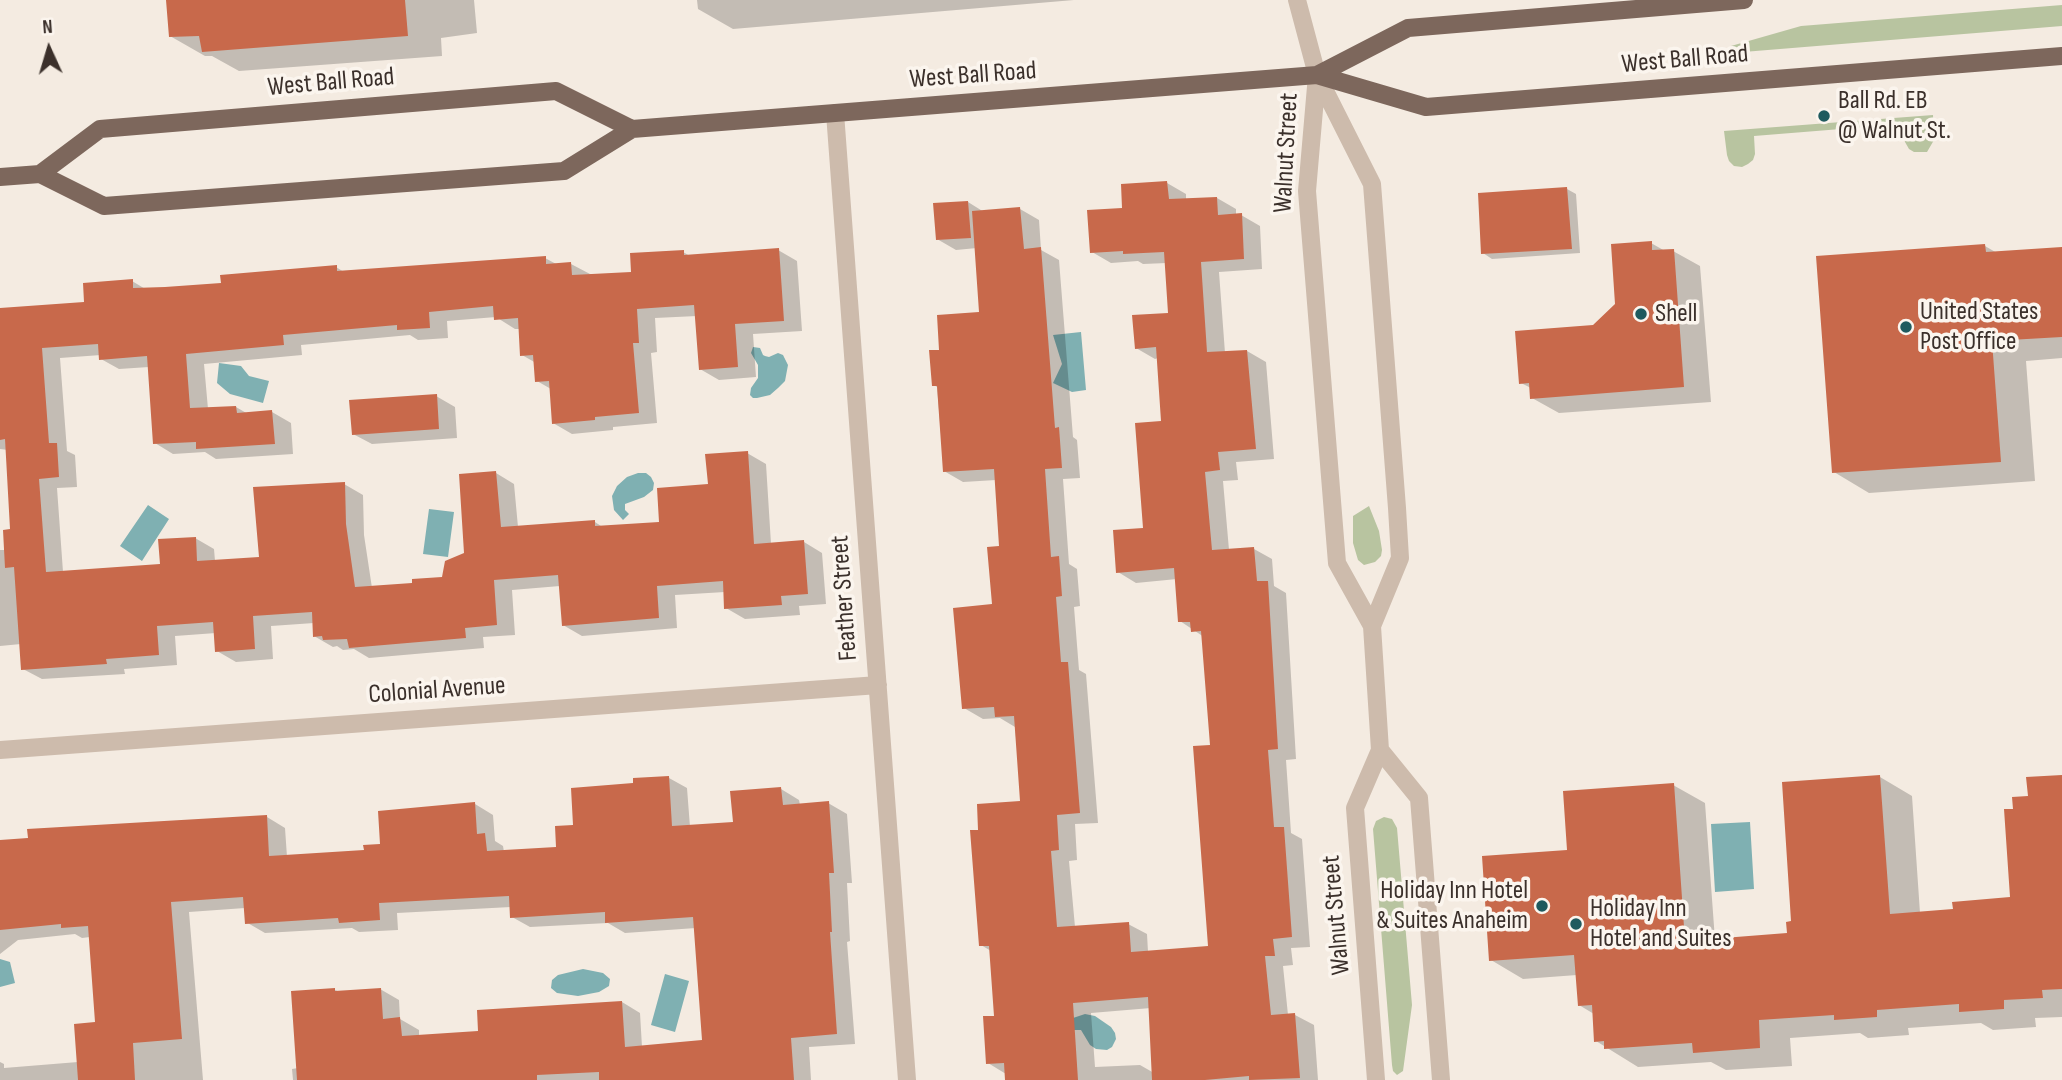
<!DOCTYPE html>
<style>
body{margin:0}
#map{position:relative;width:2062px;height:1080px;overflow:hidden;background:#f4ebe1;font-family:"Sofia Sans Condensed",sans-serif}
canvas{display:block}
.north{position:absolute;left:14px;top:14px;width:70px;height:70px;-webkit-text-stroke:5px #fbf5ee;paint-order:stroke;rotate:356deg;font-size:19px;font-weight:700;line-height:28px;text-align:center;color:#3b302b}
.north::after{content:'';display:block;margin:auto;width:24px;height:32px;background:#3b302b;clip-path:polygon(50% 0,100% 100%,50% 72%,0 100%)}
</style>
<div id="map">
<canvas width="2062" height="1080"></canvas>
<div class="north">N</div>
</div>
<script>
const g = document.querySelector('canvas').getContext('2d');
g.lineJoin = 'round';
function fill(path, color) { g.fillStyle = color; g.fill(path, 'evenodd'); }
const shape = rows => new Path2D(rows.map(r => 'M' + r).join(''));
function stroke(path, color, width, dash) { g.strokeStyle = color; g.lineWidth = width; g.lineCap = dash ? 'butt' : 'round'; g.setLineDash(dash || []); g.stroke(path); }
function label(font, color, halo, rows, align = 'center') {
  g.font = font + ' "Sofia Sans Condensed",sans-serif'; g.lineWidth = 7; g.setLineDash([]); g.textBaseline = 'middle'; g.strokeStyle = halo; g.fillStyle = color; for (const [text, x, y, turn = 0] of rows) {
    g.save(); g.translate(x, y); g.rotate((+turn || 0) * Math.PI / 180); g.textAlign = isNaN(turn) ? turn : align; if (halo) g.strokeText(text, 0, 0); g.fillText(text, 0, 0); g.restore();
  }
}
fill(shape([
 [2062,5,2062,26,1731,53,1731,46,1801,26],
 [1933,115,1934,140,1927,152,1914,152,1909,149,1905,142,1903,124,1754,136,1755,154,1753,160,1748,164,1742,167,1734,166,1729,161,1727,155,1724,131],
 [1369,506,1379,531,1382,550,1381,556,1375,562,1364,565,1358,560,1353,543,1353,516],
 [1384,817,1392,819,1397,828,1412,1005,1403,1071,1397,1075,1393,1071,1392,1065,1373,829,1376,821]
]), '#b8c4a0');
fill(shape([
 [1081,332,1086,390,1072,392,1053,383,1062,364,1053,335],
 [753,347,760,348,763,355,765,356,769,357,778,353,783,355,788,365,785,381,778,388,770,395,757,398,753,398,750,395,751,388,758,378,758,365,751,353],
 [219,363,241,366,249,376,269,381,263,403,230,394,217,383],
 [638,473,646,473,651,477,654,483,653,490,644,497,625,504,625,510,629,514,623,520,614,510,612,496,617,486,627,477],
 [148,505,169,519,142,561,120,546],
 [429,509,454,512,448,557,423,554],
 [1750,822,1754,889,1715,892,1711,824],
 [0,959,10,962,15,983,0,987],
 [583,969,603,973,610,979,609,986,599,992,578,996,557,993,551,988,552,980,558,975],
 [665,974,689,981,675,1032,651,1025],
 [1085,1014,1095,1016,1111,1027,1115,1033,1116,1039,1112,1047,1107,1050,1096,1049,1090,1045,1081,1030,1074,1030,1073,1018]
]), '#7fb0b2');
fill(shape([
 [168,0,474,0,477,33,441,38,442,56,239,71,212,56,205,56,170,36],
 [697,0,1074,0,733,29,698,9],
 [1167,183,1186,194,1186,200,1217,198,1236,209,1236,215,1241,215,1260,226,1262,269,1219,272,1225,353,1247,351,1266,362,1274,459,1236,462,1238,480,1223,481,1229,550,1254,549,1272,559,1274,586,1286,593,1296,759,1286,760,1291,833,1302,839,1310,947,1291,948,1293,965,1283,966,1288,1015,1295,1015,1314,1025,1318,1080,1007,1080,1006,1074,988,1063,996,1017,991,951,981,945,980,831,1022,803,1015,727,1000,718,983,719,964,708,994,606,1001,548,996,480,963,482,944,471,937,387,934,385,941,351,981,313,977,248,956,250,937,239,968,202,984,212,1020,209,1039,220,1041,250,1059,260,1073,437,1077,440,1080,478,1063,479,1069,564,1077,569,1080,606,1074,607,1079,670,1086,674,1098,823,1075,824,1077,860,1069,861,1075,927,1128,924,1147,934,1148,952,1210,947,1212,746,1204,637,1180,621,1177,579,1136,583,1118,572,1145,529,1163,422,1158,358,1155,359,1136,348,1170,315,1167,263,1143,264,1138,261,1111,263,1092,252,1124,209],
 [1151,1008,1154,1073,1140,1065,1095,1067,1091,1013],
 [1567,189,1576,194,1580,253,1492,259,1483,253],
 [1651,243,1665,251,1673,251,1700,266,1711,402,1559,413,1532,398,1531,388,1521,383,1593,326,1617,304],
 [1985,246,1997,253,2062,248,2062,358,2026,361,2035,481,1869,493,1834,472],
 [778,250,797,261,802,331,753,334,756,377,719,380,700,369,697,316,655,318,657,352,651,353,657,423,613,427,613,430,572,434,553,423,551,389,537,381,536,363,522,355,520,329,515,329,496,317,447,321,448,338,418,340,410,335,301,345,302,355,204,364,208,409,236,407,248,414,272,412,291,423,293,454,216,459,205,452,173,454,155,443,149,367,119,369,101,359,101,355,60,358,67,451,75,455,77,487,57,488,63,572,162,565,195,538,214,549,215,561,261,558,344,484,363,495,364,535,372,588,414,585,443,579,466,554,496,473,514,484,518,527,595,522,604,528,661,524,709,486,747,453,766,464,771,544,804,542,822,553,826,604,799,606,800,615,745,619,726,608,725,592,675,595,677,628,582,636,563,625,560,586,512,590,515,635,483,637,484,648,369,658,354,649,343,650,337,646,333,647,314,636,314,623,271,626,273,659,236,662,217,651,216,633,175,636,177,665,124,669,125,674,42,679,23,669,21,644,0,646,0,550,6,550,12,531,8,450,0,449,0,309,86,304,132,281,147,290,223,285,336,267,344,272,545,258,558,265,571,264,590,274,632,274,683,252,690,256],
 [436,396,455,407,457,438,372,444,353,434],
 [2062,776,2062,1017,2035,1018,2036,1027,1993,1030,1981,1023,1908,1028,1909,1035,1868,1038,1860,1033,1790,1038,1792,1066,1726,1070,1711,1062,1638,1067,1596,1041,1594,1014,1579,1005,1577,975,1523,979,1491,960,1569,852,1673,785,1705,803,1715,940,1788,935,1793,923,1880,777,1912,796,1920,913,1954,911,2012,899,2015,810,2030,797],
 [669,778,687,788,690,827,734,824,781,789,799,800,800,805,828,803,847,814,852,883,847,883,850,941,847,942,855,1044,809,1047,811,1080,293,1080,292,1069,298,1068,335,990,340,992,380,989,399,1000,400,1019,419,1030,419,1037,480,1032,622,1002,640,1013,642,1047,704,1042,696,928,625,933,608,923,530,927,512,917,511,907,397,913,398,930,359,932,352,928,265,933,246,922,245,908,189,912,203,1080,0,1080,0,1062,4,1064,4,1068,78,1062,96,1024,90,937,82,938,75,934,18,940,0,954,0,841,267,817,285,828,287,857,366,851,382,846,475,804,493,815,495,841,503,846,504,852,558,848,575,827,635,785]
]), '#0003');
fill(shape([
 [166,0,405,0,408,36,202,52,199,36,169,37],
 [1167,181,1169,199,1217,197,1218,215,1242,213,1244,259,1201,262,1207,352,1247,350,1256,449,1218,452,1220,470,1205,472,1212,550,1254,547,1257,581,1268,581,1278,749,1268,750,1274,827,1284,827,1292,937,1273,939,1275,956,1265,956,1271,1015,1295,1013,1300,1078,1249,1080,1249,1076,1205,1080,1152,1080,1148,997,1073,1003,1078,1080,1005,1080,1004,1063,986,1064,983,1016,994,1016,989,946,979,946,970,830,978,830,977,804,1020,801,1014,716,995,717,994,707,962,709,953,608,992,604,987,547,999,546,994,469,943,472,937,386,932,386,929,350,939,350,937,315,979,312,972,211,1020,207,1024,249,1041,247,1055,428,1059,427,1062,468,1045,469,1051,557,1059,556,1062,596,1056,597,1061,662,1068,662,1080,813,1057,815,1059,850,1051,851,1057,927,1129,922,1131,952,1208,946,1193,746,1210,745,1201,631,1191,632,1190,622,1178,622,1174,568,1116,573,1113,530,1143,528,1135,423,1161,421,1156,347,1135,349,1132,315,1168,313,1164,252,1123,254,1123,251,1090,253,1087,210,1122,208,1121,184],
 [1567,187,1572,249,1481,254,1478,193],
 [968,201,971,238,936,240,933,203],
 [1652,241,1652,250,1674,249,1684,387,1530,399,1529,383,1519,384,1515,331,1593,325,1615,304,1611,244],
 [1985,244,1986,252,2062,247,2062,337,1992,341,2001,462,1832,473,1816,256],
 [779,248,784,321,735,324,738,367,699,370,694,305,637,309,639,343,633,343,639,413,595,417,595,420,552,424,549,381,535,382,533,355,520,356,518,318,494,320,493,306,429,312,430,328,397,330,397,325,283,335,284,345,186,354,190,408,236,406,237,413,272,410,275,444,196,449,196,442,153,444,147,356,99,360,98,344,42,348,49,443,57,443,59,477,39,479,46,572,160,564,158,539,196,537,197,561,259,557,253,487,345,482,346,524,355,587,412,583,412,579,442,577,445,561,464,553,459,474,496,471,501,527,595,520,595,526,659,522,657,488,708,484,705,454,748,451,754,544,804,540,808,594,781,596,782,605,724,609,723,581,657,586,659,618,562,626,558,575,494,580,497,625,465,628,466,638,349,648,347,639,323,640,322,636,313,637,312,612,253,616,255,649,215,652,213,622,157,626,159,655,106,659,107,664,21,670,14,567,5,568,3,530,10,529,5,439,0,440,0,308,84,302,83,283,133,279,133,288,165,287,221,283,220,275,337,265,337,271,546,256,546,264,571,262,572,275,631,272,630,253,684,250,684,255],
 [437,394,439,429,352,435,349,400],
 [1880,775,1890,914,1953,909,1952,902,2010,897,2004,809,2013,809,2012,797,2028,796,2026,777,2062,775,2062,989,2042,990,2043,998,2004,1000,2004,1009,1959,1012,1959,1004,1877,1010,1877,1017,1834,1020,1834,1015,1759,1020,1760,1048,1693,1053,1692,1043,1604,1049,1604,1041,1594,1042,1592,1005,1578,1006,1574,955,1489,961,1482,856,1567,850,1563,791,1674,783,1685,941,1787,933,1786,922,1791,921,1782,782],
 [669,776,672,826,733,822,730,791,781,787,783,805,829,801,834,873,829,873,832,932,830,932,837,1034,791,1038,794,1080,599,1080,599,1072,537,1075,537,1080,297,1080,291,991,335,988,335,991,381,988,383,1019,400,1017,402,1036,478,1031,477,1010,622,1001,625,1047,702,1040,693,917,605,923,605,912,510,918,509,896,379,903,380,920,339,923,338,918,245,924,243,897,171,902,182,1039,133,1043,135,1080,78,1080,74,1024,95,1022,88,926,61,928,61,924,0,930,0,840,28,838,27,829,267,815,269,856,364,850,363,845,380,844,378,811,475,802,477,834,485,833,487,851,556,847,555,826,573,825,571,788,633,783,633,778]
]), '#c8694b');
stroke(shape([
 [835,113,907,1080],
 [0,750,878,685]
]), '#cdbbac', 18);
stroke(shape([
 [1297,0,1317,75,1372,184,1397,508,1400,558,1372,626,1380,750,1355,808,1376,1080],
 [1317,75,1307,191,1337,563,1372,626],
 [1380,750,1419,798,1441,1080]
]), '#cdbbac', 18);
stroke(shape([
 [1317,75,1408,28,1744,0],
 [40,174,100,129,556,91,632,129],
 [0,177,40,174,104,206,564,171,632,129,1317,75,1426,107,2062,56]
]), '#7d675c', 18);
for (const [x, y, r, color] of [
 [1824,116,7,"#1f5a5e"],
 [1641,314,7,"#1f5a5e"],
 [1906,327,7,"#1f5a5e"],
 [1542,906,7,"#1f5a5e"],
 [1576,924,7,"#1f5a5e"]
]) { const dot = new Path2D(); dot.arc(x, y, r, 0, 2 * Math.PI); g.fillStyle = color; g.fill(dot); stroke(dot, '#fbf5ee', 2.5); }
label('26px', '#3b302b', '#fbf5ee', [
 ["West Ball Road",1685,60,-5],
 ["West Ball Road",973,76,-4],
 ["West Ball Road",331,83,-5],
 ["Walnut Street",1287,153,-87],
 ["Feather Street",845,598,-94],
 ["Colonial Avenue",437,691,-4],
 ["Walnut Street",1337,915,-95]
]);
label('26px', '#3b302b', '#fbf5ee', [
 ["Ball Rd. EB",1838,101],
 ["@ Walnut St.",1838,131],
 ["United States",1920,312],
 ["Post Office",1920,342],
 ["Shell",1655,314],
 ["Holiday Inn Hotel",1528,891,"right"],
 ["& Suites Anaheim",1528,921,"right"],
 ["Holiday Inn",1590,909],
 ["Hotel and Suites",1590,939]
], 'left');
</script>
